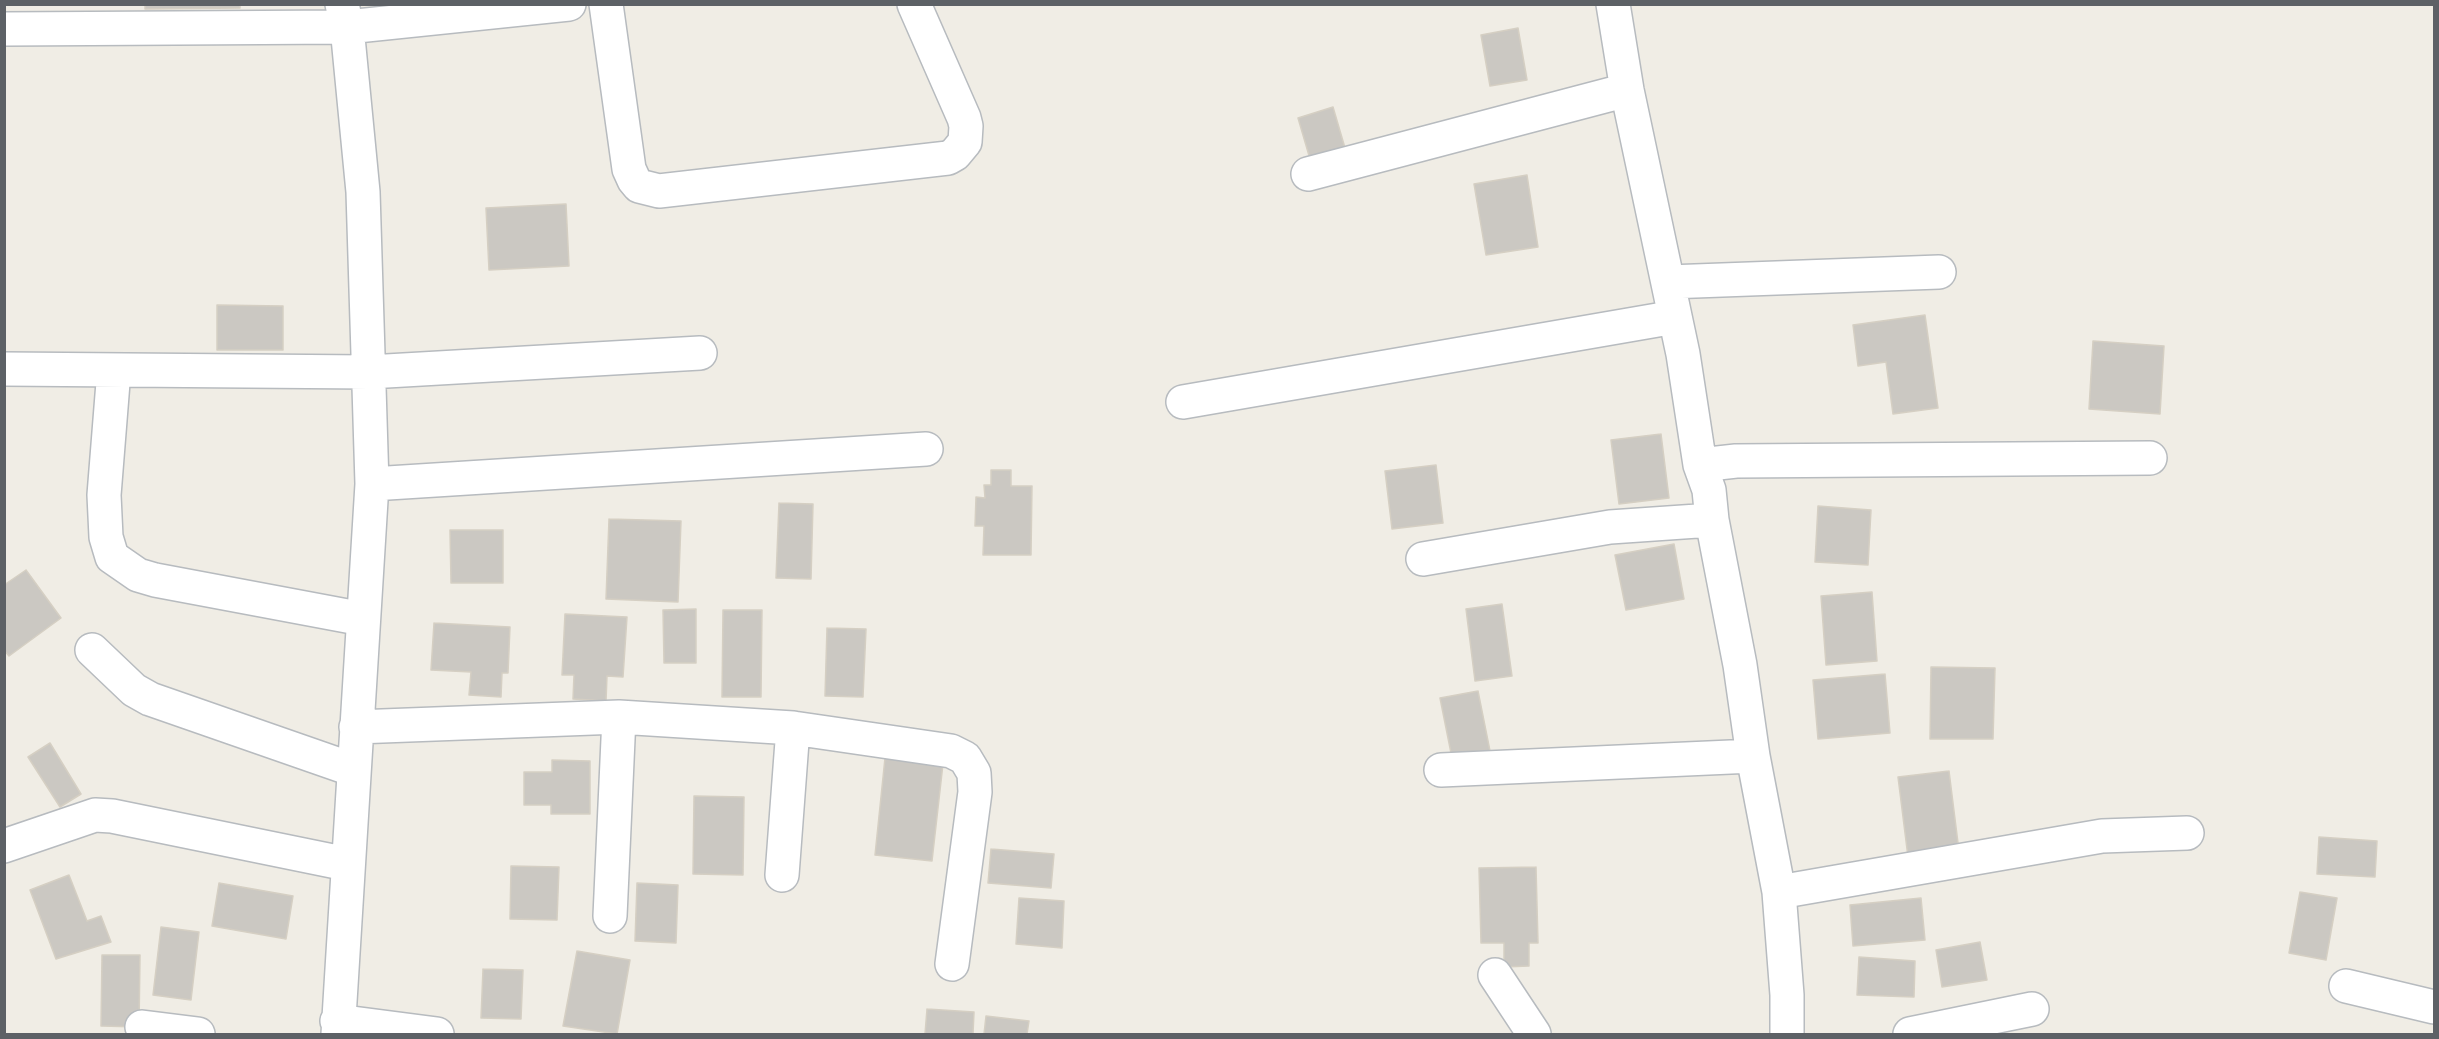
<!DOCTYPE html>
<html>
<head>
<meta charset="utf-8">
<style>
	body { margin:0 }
	#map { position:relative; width:2439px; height:1039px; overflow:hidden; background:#f0ede5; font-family:"Varela Round",sans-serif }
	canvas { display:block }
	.frame { position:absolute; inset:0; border:6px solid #5d6166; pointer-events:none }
</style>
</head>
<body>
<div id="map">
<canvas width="2439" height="1039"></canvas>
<div class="frame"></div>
</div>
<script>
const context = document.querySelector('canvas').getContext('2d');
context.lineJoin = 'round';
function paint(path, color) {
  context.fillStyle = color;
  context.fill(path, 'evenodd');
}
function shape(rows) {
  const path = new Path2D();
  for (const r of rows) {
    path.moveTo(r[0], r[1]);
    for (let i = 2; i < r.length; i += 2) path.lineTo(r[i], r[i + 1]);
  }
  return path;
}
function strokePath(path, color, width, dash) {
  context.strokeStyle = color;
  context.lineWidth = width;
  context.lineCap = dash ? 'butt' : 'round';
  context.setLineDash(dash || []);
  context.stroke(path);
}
const building = shape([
	[145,4,240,4,240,8,145,9,145,4],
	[1518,28,1527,80,1490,86,1481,35,1518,28],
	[1333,107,1345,148,1310,159,1298,118,1333,107],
	[1527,175,1538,247,1486,255,1474,184,1527,175],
	[566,204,569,266,489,270,486,208,566,204],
	[217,305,283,306,283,350,217,350,217,305],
	[1925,315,1938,408,1893,414,1886,362,1858,366,1853,325,1925,315],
	[2093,341,2164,346,2160,414,2089,409,2093,341],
	[1661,434,1669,498,1619,504,1611,440,1661,434],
	[1436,465,1443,523,1392,529,1385,471,1436,465],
	[991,470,1011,470,1011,486,1032,486,1031,555,983,555,984,526,975,526,976,497,985,498,984,485,991,485,991,470],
	[779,503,813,504,811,579,776,578,779,503],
	[1818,506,1871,510,1868,565,1815,562,1818,506],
	[609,519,681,521,678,602,606,599,609,519],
	[450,530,503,530,503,583,451,583,450,530],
	[1674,544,1684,599,1626,610,1615,555,1674,544],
	[26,570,61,618,9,656,4,650,4,585,26,570],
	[1872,592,1877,661,1826,665,1821,596,1872,592],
	[1502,604,1512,676,1475,681,1466,609,1502,604],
	[696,609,696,663,664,663,663,610,696,609],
	[723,610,762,610,761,697,722,697,723,610],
	[565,614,627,617,623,677,607,676,606,701,573,699,574,675,562,675,565,614],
	[434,623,510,627,508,673,502,673,501,697,469,695,471,672,431,670,434,623],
	[827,628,866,629,863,697,825,696,827,628],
	[1931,667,1995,668,1993,739,1930,739,1931,667],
	[1885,674,1890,733,1818,739,1813,680,1885,674],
	[1478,691,1490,751,1452,758,1440,698,1478,691],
	[50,743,81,794,60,807,28,757,50,743],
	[885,758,943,764,932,861,875,855,885,758],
	[552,760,590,761,590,814,551,814,551,805,524,805,524,772,552,772,552,760],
	[1949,771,1959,851,1908,857,1898,777,1949,771],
	[694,796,744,797,743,875,693,874,694,796],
	[2319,837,2377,841,2375,877,2317,874,2319,837],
	[991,849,1054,854,1051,888,988,883,991,849],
	[511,866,559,867,557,920,510,919,511,866],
	[1536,867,1538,943,1529,943,1529,966,1504,967,1504,943,1481,943,1479,868,1536,867],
	[69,875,87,921,101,916,111,942,56,959,30,890,69,875],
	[219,883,293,896,286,939,212,926,219,883],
	[637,883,678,885,676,943,635,941,637,883],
	[2300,892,2337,898,2326,960,2289,953,2300,892],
	[1019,898,1064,901,1062,948,1016,944,1019,898],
	[1921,898,1925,940,1853,946,1850,905,1921,898],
	[161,927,199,932,191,1000,153,995,161,927],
	[1980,942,1987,980,1942,987,1936,950,1980,942],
	[577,951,630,960,617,1034,563,1026,577,951],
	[102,955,140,955,139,1027,101,1026,102,955],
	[1859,957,1915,961,1914,997,1857,995,1859,957],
	[483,969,523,970,521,1019,481,1018,483,969],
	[927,1009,974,1012,973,1034,925,1034,927,1009],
	[986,1016,1029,1021,1027,1034,984,1034,986,1016]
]);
const minor = shape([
	[606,4,629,169,634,180,639,186,659,191,948,158,955,154,965,142,966,126,964,118,914,4],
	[1613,4,1627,90,1683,354,1700,465,1709,490,1712,520,1740,665,1753,756,1779,892,1787,995,1787,1034],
	[4,29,347,27,569,4],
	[1308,174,1627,90],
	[1668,282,1939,272],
	[4,369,369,372,700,353],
	[114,370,104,495,106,537,112,557,138,575,155,580,363,619],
	[1183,402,1675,317],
	[1700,465,1736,461,2150,458],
	[372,484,926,449],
	[1423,559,1610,527,1712,520],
	[92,650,134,690,150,699,354,770],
	[356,727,619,717,793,728,951,751,965,758,974,773,975,792,952,964],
	[1441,770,1753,756],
	[4,846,95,815,112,816,347,864],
	[782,875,793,728],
	[1779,892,2102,836,2187,833],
	[610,916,619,717],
	[1495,975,1534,1034],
	[2346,986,2434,1007],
	[337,1021,437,1034],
	[142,1027,198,1034],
	[338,1034,372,484,363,192,347,27,342,4],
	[1910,1034,2032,1009]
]);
paint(building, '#cbc8c2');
strokePath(building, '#d5cfc3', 1.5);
strokePath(minor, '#b7bbbf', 36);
strokePath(minor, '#fff', 33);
</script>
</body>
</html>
